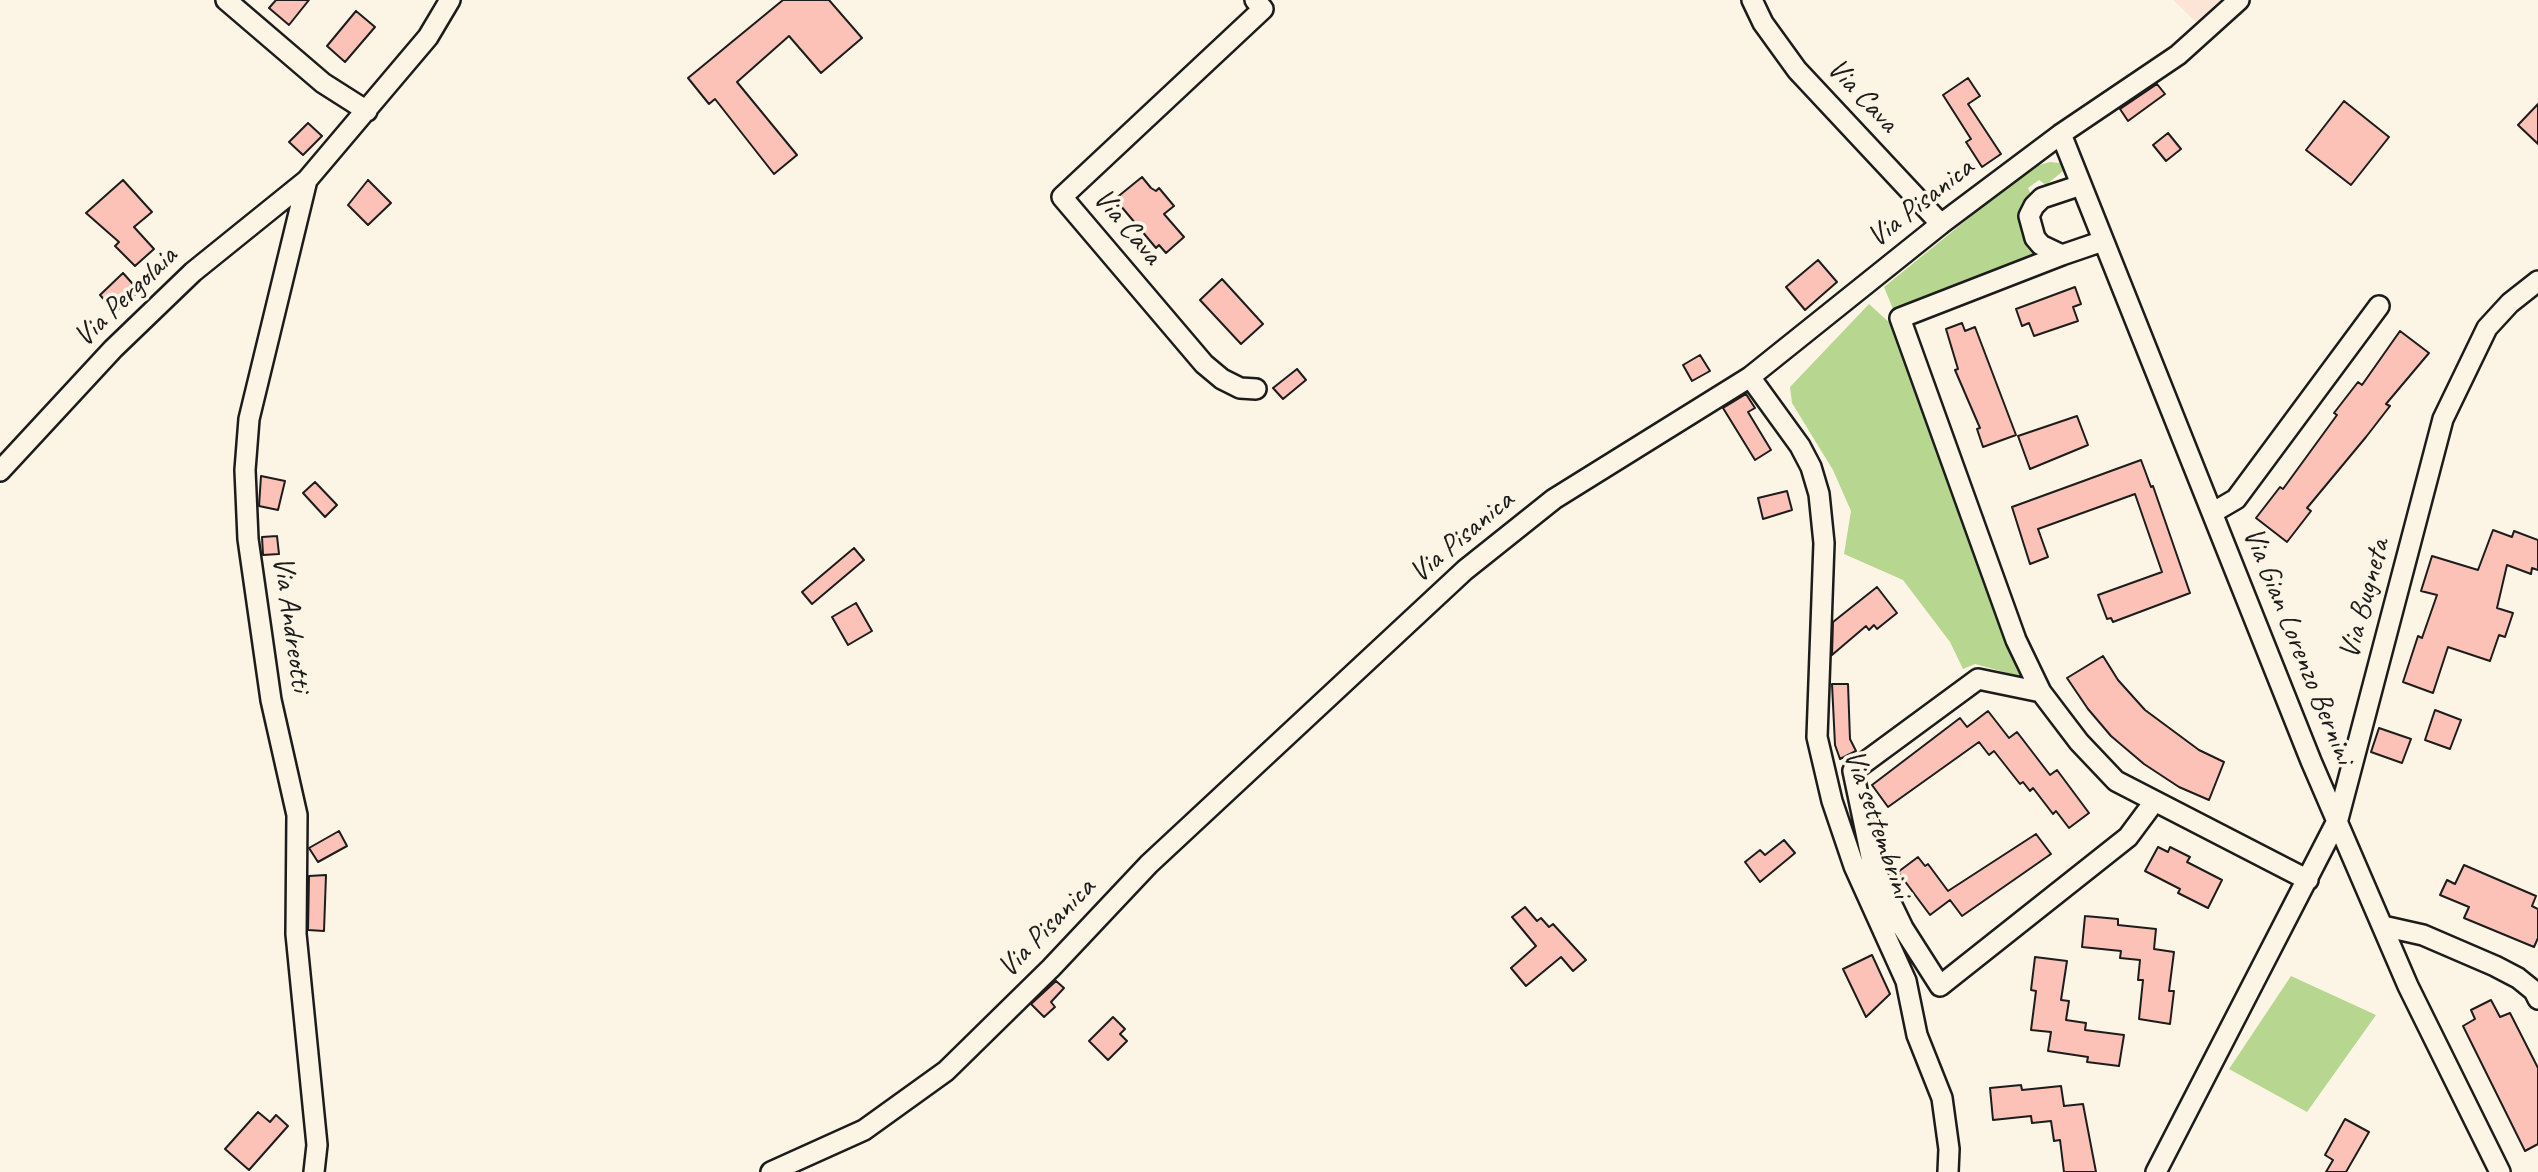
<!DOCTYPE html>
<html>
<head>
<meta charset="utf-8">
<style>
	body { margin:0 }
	canvas { display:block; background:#fcf5e5 }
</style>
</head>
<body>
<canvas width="2538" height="1172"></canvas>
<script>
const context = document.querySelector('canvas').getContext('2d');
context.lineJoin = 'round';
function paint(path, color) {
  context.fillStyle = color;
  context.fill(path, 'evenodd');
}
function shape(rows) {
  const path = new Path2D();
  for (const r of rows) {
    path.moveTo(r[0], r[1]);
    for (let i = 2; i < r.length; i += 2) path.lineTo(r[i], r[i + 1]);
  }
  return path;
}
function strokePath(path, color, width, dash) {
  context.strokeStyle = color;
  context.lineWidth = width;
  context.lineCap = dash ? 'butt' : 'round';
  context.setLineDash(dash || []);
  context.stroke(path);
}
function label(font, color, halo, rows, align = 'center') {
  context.font = font + ' Caveat,sans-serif';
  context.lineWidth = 7;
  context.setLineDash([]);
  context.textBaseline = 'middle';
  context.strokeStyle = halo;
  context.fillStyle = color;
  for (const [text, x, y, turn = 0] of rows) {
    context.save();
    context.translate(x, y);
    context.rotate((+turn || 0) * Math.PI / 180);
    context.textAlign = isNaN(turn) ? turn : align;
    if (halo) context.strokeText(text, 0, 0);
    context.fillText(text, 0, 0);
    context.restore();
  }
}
const built = shape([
	[2173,0,2221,0,2196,22]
]);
const green = shape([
	[2050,162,2060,163,2063,171,2046,185,2039,180,2028,188,2031,195,2021,210,2024,235,2037,254,1893,309,1884,287,2012,183,2036,166],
	[1869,304,1891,324,2001,632,2026,678,1975,664,1963,669,1950,642,1903,580,1844,554,1851,511,1833,470,1792,403,1790,387],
	[2291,976,2376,1015,2307,1112,2229,1069]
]);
const building = shape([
	[276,0,309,0,289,25,269,8,276,0],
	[783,0,829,0,862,38,821,73,789,36,737,82,797,155,774,174,715,99,709,104,688,78,783,0],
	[356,11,375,27,345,62,327,46,356,11],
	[1968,78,1980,96,1968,104,2001,154,1982,167,1966,142,1971,139,1943,95,1968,78],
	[2157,84,2165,94,2128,121,2120,109,2157,84],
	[2344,101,2389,137,2351,185,2306,150,2344,101],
	[2538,104,2538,144,2518,125,2538,104],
	[308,123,322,136,303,155,289,142,308,123],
	[2168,133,2181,149,2166,161,2153,145,2168,133],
	[1142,177,1151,188,1156,191,1159,188,1174,206,1164,214,1184,237,1166,253,1159,245,1156,248,1115,199,1142,177],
	[123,180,152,212,134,227,154,249,135,266,115,246,119,242,86,213,123,180],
	[368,180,391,203,368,225,348,205,368,180],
	[1818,260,1837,282,1805,310,1786,287,1818,260],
	[123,273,139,291,115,312,100,295,123,273],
	[1222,279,1263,324,1241,344,1200,300,1222,279],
	[2075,287,2081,304,2073,307,2078,321,2034,336,2029,323,2022,326,2016,309,2075,287],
	[1962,323,1965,331,1975,327,2016,435,1983,447,1977,429,1980,428,1955,370,1958,369,1946,329,1962,323],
	[2400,331,2429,353,2386,404,2390,406,2366,437,2307,508,2311,511,2287,542,2256,518,2280,487,2283,489,2337,415,2334,413,2358,382,2362,385,2400,331],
	[1700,355,1710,371,1692,381,1683,365,1700,355],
	[1297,369,1306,380,1283,399,1273,388,1297,369],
	[1746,394,1755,408,1748,412,1771,450,1755,460,1723,408,1746,394],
	[2077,416,2088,445,2030,469,2018,436,2077,416],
	[2141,460,2151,487,2153,486,2190,593,2113,622,2111,618,2107,619,2098,595,2162,572,2135,494,2038,529,2048,557,2030,564,2012,507,2141,460],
	[261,476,285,481,278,510,259,506,261,476],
	[315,482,337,505,325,517,303,493,315,482],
	[1787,491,1792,510,1763,519,1758,498,1787,491],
	[2493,530,2512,537,2514,531,2538,540,2538,570,2532,568,2531,574,2507,565,2497,608,2513,613,2505,637,2499,635,2490,661,2448,647,2433,693,2403,682,2418,636,2422,638,2437,595,2421,591,2432,556,2478,570,2493,530],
	[277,536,279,554,263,555,262,537,277,536],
	[854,548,864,560,812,604,802,592,854,548],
	[1877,587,1897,613,1877,629,1874,625,1869,630,1866,626,1832,655,1833,622,1877,587],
	[856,603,872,631,848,645,832,617,856,603],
	[2103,656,2118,680,2145,710,2199,750,2224,762,2209,800,2179,787,2144,764,2111,736,2088,709,2067,678,2103,656],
	[1832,684,1848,684,1850,739,1856,751,1840,759,1835,745,1832,684],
	[2435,710,2461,720,2450,749,2425,740,2435,710],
	[1988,711,2009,738,2017,732,2050,775,2057,770,2089,813,2069,828,2056,811,2053,814,2033,788,2030,791,2023,782,2020,784,1994,751,1989,755,1979,742,1888,807,1872,785,1960,718,1967,727,1988,711],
	[2379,728,2411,739,2402,763,2371,752,2379,728],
	[339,831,347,846,318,862,309,848,339,831],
	[2036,834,2051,854,1962,916,1950,900,1930,915,1898,872,1918,857,1925,866,1928,864,1948,891,2036,834],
	[1784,840,1795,853,1760,882,1745,862,1760,850,1765,855,1784,840],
	[2158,847,2168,852,2170,847,2190,857,2187,862,2222,880,2208,908,2178,893,2180,889,2145,871,2158,847],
	[2464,865,2536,896,2532,906,2538,909,2538,938,2534,947,2464,918,2469,907,2440,895,2447,880,2455,884,2464,865],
	[326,875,324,931,308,930,309,876,326,875],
	[1525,907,1537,921,1541,918,1549,927,1553,924,1586,960,1573,971,1561,957,1526,986,1511,968,1536,946,1512,917,1525,907],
	[2085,916,2118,919,2118,925,2156,929,2154,949,2174,952,2169,991,2174,991,2170,1024,2139,1019,2143,980,2138,980,2140,960,2120,958,2121,951,2082,947,2085,916],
	[1872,955,1890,994,1866,1017,1843,969,1872,955],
	[2035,957,2067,961,2061,1000,2069,1001,2066,1020,2086,1023,2085,1030,2124,1035,2119,1066,2087,1062,2088,1057,2048,1051,2051,1032,2031,1030,2036,991,2031,990,2035,957],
	[1056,981,1064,988,1051,1002,1055,1007,1044,1017,1031,1004,1056,981],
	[2491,1000,2500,1017,2510,1013,2538,1068,2538,1144,2525,1151,2463,1026,2475,1019,2471,1010,2491,1000],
	[1113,1017,1125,1029,1120,1034,1127,1041,1108,1060,1089,1041,1113,1017],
	[2021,1085,2022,1090,2061,1086,2064,1106,2083,1104,2096,1172,2064,1172,2060,1140,2054,1141,2051,1121,2032,1123,2031,1116,1993,1120,1990,1088,2021,1085],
	[258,1112,270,1122,276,1115,288,1126,249,1170,225,1149,258,1112],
	[2345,1119,2369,1132,2346,1172,2326,1172,2333,1160,2325,1155,2345,1119]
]);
const minor = shape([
	[226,0,323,83,367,111],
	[1255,0,1263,9,1062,197,1204,364,1222,379,1240,388,1256,389],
	[1752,0,1763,23,1797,70,1941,224],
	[2061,134,2311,761,2408,986,2500,1172],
	[2081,185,2042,198,2034,206,2029,216,2035,238,2041,245,2062,255,2103,241],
	[2062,255,1900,318,2016,640,2041,692,2079,742,2116,781,2308,880],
	[1750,377,1800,446,1811,467,1819,494,1824,543,1817,737,1832,801,1854,866,1906,981,1917,1035,1942,1098,1949,1149,1948,1172],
	[0,471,113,349,193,272,307,180],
	[2212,513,2236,499,2379,306],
	[2041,692,1978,679,1853,771,1873,866,1903,928,1940,986,2128,837,2154,802],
	[2383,926,2423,935,2495,966,2518,978,2534,991,2538,999],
	[314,1172,317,1145,296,934,297,815,271,700,248,539,245,470,249,419,307,180,428,37,450,0],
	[771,1172,864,1130,946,1071,1051,968,1149,864,1465,570,1554,499,1750,377,1941,224,2061,134,2178,55,2239,0],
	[2156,1172,2338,819,2443,419,2487,328,2510,303,2538,281]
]);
const streetNames = [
	["Via Cava",1862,96,47],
	["Via Pisanica",1921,203,-38],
	["Via Cava",1127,227,50],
	["Via Pergolaia",126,297,-44],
	["Via Pisanica",1462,537,-40],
	["Via Bugneta",2365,599,-75],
	["Via Andreotti",291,624,82],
	["Via Gian Lorenzo Bernini",2298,646,68],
	["Via settembrini",1877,824,71],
	["Via Pisanica",1047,928,-46]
];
paint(built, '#fce5d7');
paint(green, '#b7d68f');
paint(building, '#fcc1b7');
strokePath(building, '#1c1c1c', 2);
strokePath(minor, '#1c1c1c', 24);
strokePath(minor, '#fcf5e5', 19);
label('30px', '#1c1c1c', '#fcf5e5', streetNames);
</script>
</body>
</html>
